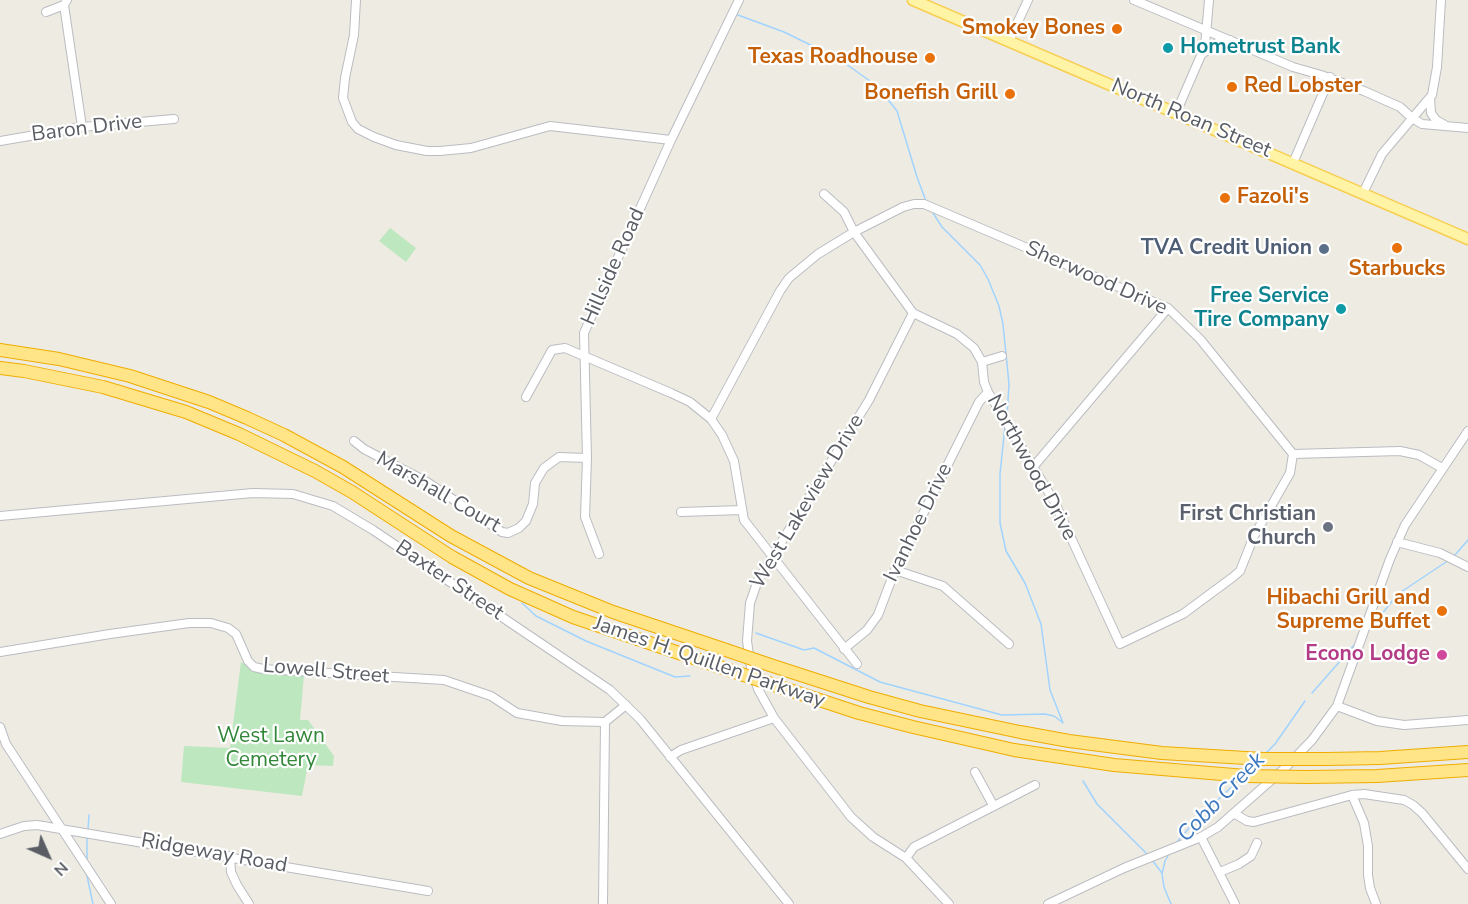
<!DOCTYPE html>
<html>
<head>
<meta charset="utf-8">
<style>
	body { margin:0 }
	#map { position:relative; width:1468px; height:904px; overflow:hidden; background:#eeece2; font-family:"Nunito Sans",sans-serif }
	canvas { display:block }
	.north { position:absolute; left:18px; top:826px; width:60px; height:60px; -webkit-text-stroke:4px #fff; paint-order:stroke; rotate:135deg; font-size:16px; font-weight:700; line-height:24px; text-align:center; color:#5a5e64 }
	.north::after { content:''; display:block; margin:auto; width:21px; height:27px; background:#5a5e64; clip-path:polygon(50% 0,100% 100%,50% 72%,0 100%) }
</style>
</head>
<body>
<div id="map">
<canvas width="1468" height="904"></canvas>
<div class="north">N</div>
</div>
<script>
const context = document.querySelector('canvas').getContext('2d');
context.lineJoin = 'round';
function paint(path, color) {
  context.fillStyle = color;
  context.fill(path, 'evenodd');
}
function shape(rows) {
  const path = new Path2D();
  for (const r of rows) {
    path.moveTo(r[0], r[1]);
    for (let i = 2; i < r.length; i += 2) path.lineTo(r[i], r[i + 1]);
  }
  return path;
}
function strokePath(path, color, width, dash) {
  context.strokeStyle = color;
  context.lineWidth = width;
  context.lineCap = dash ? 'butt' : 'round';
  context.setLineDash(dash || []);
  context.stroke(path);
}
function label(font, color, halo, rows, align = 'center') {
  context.font = font + ' "Nunito Sans",sans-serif';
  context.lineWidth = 4.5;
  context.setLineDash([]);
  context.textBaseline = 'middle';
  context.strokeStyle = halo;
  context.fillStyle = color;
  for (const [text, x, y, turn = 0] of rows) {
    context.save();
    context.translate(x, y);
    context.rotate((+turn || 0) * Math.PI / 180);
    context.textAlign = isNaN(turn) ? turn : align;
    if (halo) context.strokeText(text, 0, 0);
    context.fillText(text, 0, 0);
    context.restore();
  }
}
const green = shape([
	[390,228,416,248,406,262,379,241],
	[241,662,263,673,304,675,300,720,308,720,334,756,333,766,308,765,302,796,181,782,184,746,230,748]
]);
const stream = shape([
	[738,15,784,32,827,53,846,64,877,86,897,111,917,177,926,201],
	[933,213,942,227,980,265,988,279,999,306,1003,324,1009,384,1007,416],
	[1005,426,1000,474,1000,523,1006,551,1025,583,1041,624,1050,690,1063,723],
	[1455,555,1468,540],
	[522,603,536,616,586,641,675,677,690,676],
	[1368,631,1398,594,1449,560],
	[756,633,804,650,814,648,880,682,1002,715,1045,714,1054,716,1062,722],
	[1312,693,1356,643],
	[1266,753,1275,744,1305,701],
	[1249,770,1256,763],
	[1083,781,1097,804,1147,854],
	[88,829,89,815],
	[1177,842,1195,821,1239,780],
	[1169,854,1165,861,1162,874,1164,887,1171,904],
	[87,859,87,837],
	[1152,860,1162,873],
	[87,876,93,904]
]);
const minor = shape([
	[356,0,354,35,345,78,343,98,352,122,358,129,374,137,396,145,427,151,440,151,471,148,550,126,671,140],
	[1134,0,1293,67,1321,75,1364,91,1400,107,1412,118,1422,124,1468,128],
	[64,5,82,127],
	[46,12,64,5,67,0],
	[1009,41,1028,0],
	[1202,54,1217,43,1230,40],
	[1430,98,1431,113,1436,120,1445,125],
	[1176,113,1205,46,1209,0],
	[0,141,82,127,174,119],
	[1293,163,1330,77],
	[1363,193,1382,154,1432,95,1437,67,1441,0],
	[913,313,869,400,758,580,750,603,747,641,751,668,758,689,774,718,851,817,873,837,906,858,949,904],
	[982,362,1002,356],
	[526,397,552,350,565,348,671,393,690,402,711,419,722,435,734,461,744,520,857,664],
	[711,419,780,291,789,278,818,254,854,232,903,207,914,204,924,204,1168,308,1200,339,1293,454,1290,473,1254,536,1240,571,1233,577,1183,614,1120,644,1055,503,988,392,984,382,982,362,974,348,957,334,913,313,854,232,844,212,824,194],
	[354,441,364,449,427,482,502,532,508,533,519,528,526,521,533,504,535,483,544,468,559,457,587,458],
	[1293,454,1400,451,1419,455,1442,468],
	[1034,466,1168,308],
	[681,512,742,510],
	[0,516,253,493,293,494,333,506,373,530,610,690,640,719,789,904],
	[1397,542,1440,553,1468,567],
	[599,554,585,517,587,458,584,333,671,140,739,0],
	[895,570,943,586,1009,644],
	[844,649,867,630,878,615,895,570,979,402,988,392],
	[0,652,110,634,189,623,211,623,228,628,236,634,248,661,254,667,263,669,444,680,491,696,517,713,562,721,605,722,626,705],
	[1337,706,1377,721,1404,725,1468,720],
	[0,727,6,744,111,904],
	[670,757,681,750,774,718],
	[975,772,993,805],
	[1352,795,1364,823,1368,846,1368,875,1370,888,1376,904],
	[1235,814,1247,821,1254,822,1352,795,1364,794,1404,800,1413,805,1422,813,1468,869],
	[0,834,24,826,37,825,428,891],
	[1201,837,1235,904],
	[230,856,231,872,237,885,249,904],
	[906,858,914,847,1035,785],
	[1220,872,1239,864,1251,856,1257,843],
	[603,904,605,722],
	[1048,904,1124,868,1201,837,1218,827,1285,768,1312,740,1337,706,1390,559,1405,525,1468,431]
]);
const major = shape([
	[913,0,1468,239]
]);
const highway = shape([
	[0,350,59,359,130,376,209,402,247,418,284,435,343,467,451,536,529,578,613,612,726,650],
	[0,368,24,371,103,387,186,412,239,434,315,471,352,492,452,557,510,589,573,617,732,671],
	[770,665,869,697,920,711,1020,732,1069,741,1162,753,1263,759],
	[774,685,859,713,913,727,1014,750,1114,765,1246,776],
	[1327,759,1380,758,1468,752],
	[1307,777,1377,776,1468,770]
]);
const highwayBridge = shape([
	[726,650,770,665],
	[732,671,774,685],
	[1263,759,1327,759],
	[1246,776,1307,777]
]);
const markers = [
	[1117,29,6,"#e8710a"],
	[1168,48,6,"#0f9aa8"],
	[930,58,6,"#e8710a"],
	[1232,87,6,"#e8710a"],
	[1010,94,6,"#e8710a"],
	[1225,198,6,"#e8710a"],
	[1397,248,6,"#e8710a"],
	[1324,249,6,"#5c6f8a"],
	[1341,309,6,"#0f9aa8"],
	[1328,527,6,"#6b7280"],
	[1442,611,6,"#e8710a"],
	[1442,655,6,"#d1479c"]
];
const foodNames = [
	["Smokey Bones",1105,29],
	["Texas Roadhouse",918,58],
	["Red Lobster",1244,87,"left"],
	["Bonefish Grill",998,94],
	["Fazoli's",1237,198,"left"],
	["Starbucks",1397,270,"center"],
	["Hibachi Grill and",1430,599],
	["Supreme Buffet",1430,623]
];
const cultureNames = [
	["Hometrust Bank",1180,48],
	["Free Service",1329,297,"right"],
	["Tire Company",1329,321,"right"]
];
const streetNames = [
	["North Roan Street",1191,119,23],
	["Baron Drive",87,129,-7],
	["Hillside Road",614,267,-66],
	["Sherwood Drive",1096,279,24],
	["Northwood Drive",1031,468,61],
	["Marshall Court",438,493,30],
	["West Lakeview Drive",808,502,-59],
	["Ivanhoe Drive",919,523,-64],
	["Baxter Street",449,581,34],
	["James H. Quillen Parkway",709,663,19],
	["Lowell Street",326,672,5],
	["Ridgeway Road",214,854,10]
];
const serviceNames = [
	["TVA Credit Union",1312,249]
];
const worshipNames = [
	["First Christian",1316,515],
	["Church",1316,539]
];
const hotelNames = [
	["Econo Lodge",1430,655]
];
const parkNames = [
	["West Lawn",271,737],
	["Cemetery",271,761]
];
const waterNames = [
	["Cobb Creek",1222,798,-46]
];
paint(green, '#bde7be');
strokePath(stream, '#a1d3ff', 1.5);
strokePath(minor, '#babcc2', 10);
strokePath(major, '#f8ce51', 13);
strokePath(highway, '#f0ac00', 14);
strokePath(minor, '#fff', 8);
strokePath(major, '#fff3a6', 10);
strokePath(highway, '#ffe488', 12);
strokePath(highwayBridge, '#f0ac00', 14, []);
strokePath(highwayBridge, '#ffe488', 12);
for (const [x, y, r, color] of markers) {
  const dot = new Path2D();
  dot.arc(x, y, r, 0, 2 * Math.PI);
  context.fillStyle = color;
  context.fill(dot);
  strokePath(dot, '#fff', 2);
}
label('bold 21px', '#c56008', '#fff', foodNames, 'right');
label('bold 21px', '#0d838f', '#fff', cultureNames, 'left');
label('21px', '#5a5e64', '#fff', streetNames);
label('bold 21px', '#4e5e75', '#fff', serviceNames, 'right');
label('bold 21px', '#5b616d', '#fff', worshipNames, 'right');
label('bold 21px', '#b23c85', '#fff', hotelNames, 'right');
label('21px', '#308536', '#fff', parkNames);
label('italic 22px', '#3b78c0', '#fff', waterNames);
</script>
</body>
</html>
